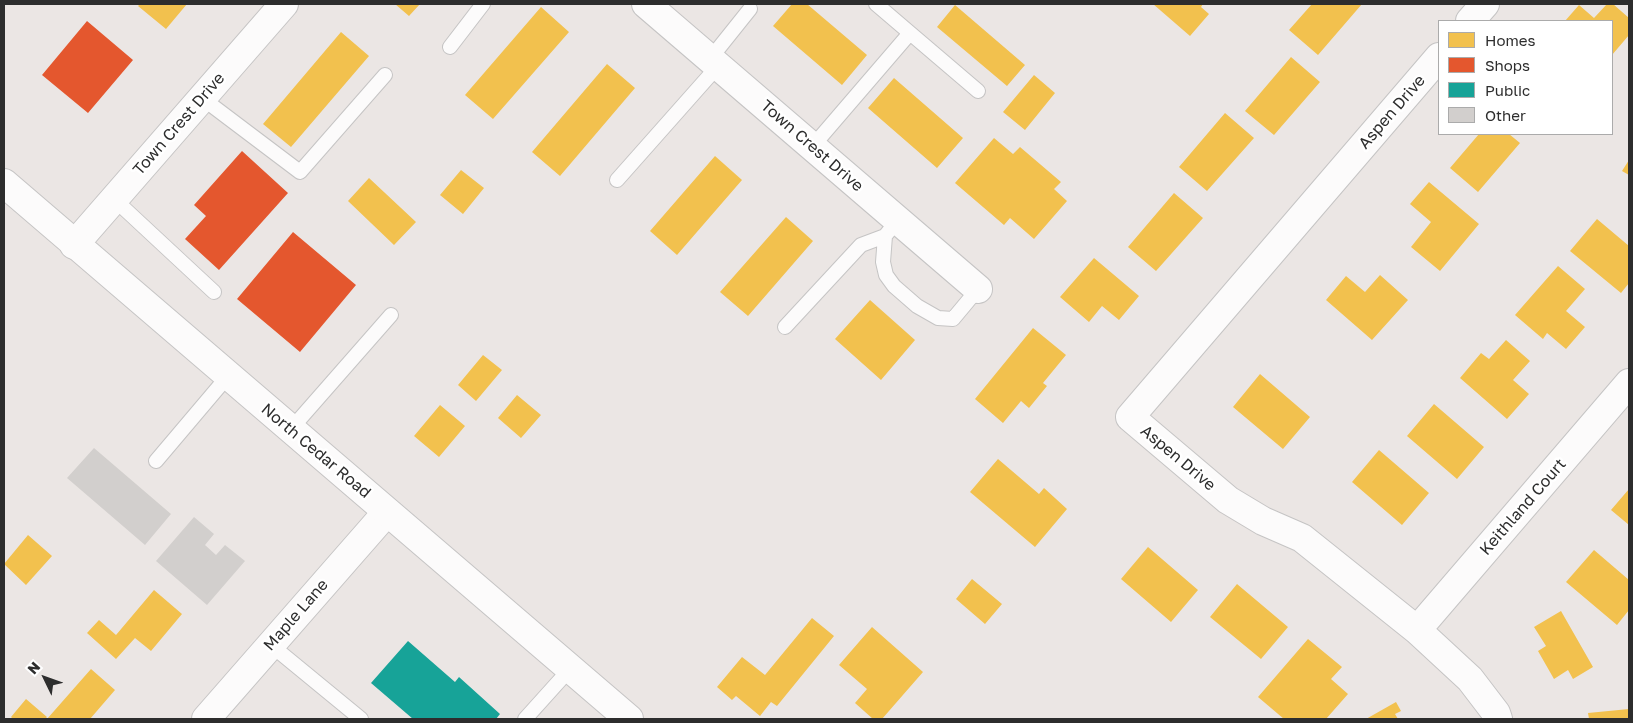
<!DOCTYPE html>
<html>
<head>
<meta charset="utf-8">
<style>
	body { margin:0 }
	#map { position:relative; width:1633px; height:723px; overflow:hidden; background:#ebe6e4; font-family:"Golos Text",sans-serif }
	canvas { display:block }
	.frame { position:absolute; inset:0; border:5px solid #2d2d2d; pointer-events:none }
	.legend { position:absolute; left:1438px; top:20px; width:175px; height:115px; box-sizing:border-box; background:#fff; border:1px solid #ababab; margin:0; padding:6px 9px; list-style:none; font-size:15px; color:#2d2d2d }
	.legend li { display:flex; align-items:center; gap:10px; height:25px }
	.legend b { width:25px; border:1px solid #ababab }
	.north { position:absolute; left:20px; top:653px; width:50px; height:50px; -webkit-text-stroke:4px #fff; paint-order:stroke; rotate:312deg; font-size:14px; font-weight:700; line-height:20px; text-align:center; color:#2d2d2d }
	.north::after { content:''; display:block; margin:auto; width:18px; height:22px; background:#2d2d2d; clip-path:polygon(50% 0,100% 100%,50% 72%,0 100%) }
</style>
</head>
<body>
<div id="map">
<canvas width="1633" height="723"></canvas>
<div class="frame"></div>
<ul class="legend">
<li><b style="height:14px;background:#f2c14e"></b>Homes</li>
<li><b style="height:14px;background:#e4572e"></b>Shops</li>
<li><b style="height:14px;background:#17a398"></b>Public</li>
<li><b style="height:14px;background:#d2cfcd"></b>Other</li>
</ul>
<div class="north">N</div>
</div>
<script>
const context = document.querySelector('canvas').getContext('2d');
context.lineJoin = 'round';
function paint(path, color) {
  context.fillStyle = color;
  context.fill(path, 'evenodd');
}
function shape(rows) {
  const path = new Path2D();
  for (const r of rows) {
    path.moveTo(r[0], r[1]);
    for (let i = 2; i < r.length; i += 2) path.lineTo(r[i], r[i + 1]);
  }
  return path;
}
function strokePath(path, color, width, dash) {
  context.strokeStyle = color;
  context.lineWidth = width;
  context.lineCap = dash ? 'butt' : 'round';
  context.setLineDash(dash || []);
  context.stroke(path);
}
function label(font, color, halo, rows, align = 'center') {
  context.font = font + ' "Golos Text",sans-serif';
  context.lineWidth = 5;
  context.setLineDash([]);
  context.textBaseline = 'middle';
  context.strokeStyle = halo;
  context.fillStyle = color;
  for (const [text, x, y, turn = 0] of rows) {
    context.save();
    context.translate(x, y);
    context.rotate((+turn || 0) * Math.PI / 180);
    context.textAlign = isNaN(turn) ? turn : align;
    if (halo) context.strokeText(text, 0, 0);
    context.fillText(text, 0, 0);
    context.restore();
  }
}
const homes = shape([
	[140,4,187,4,166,29,138,6],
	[395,4,420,4,409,16],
	[792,4,807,4,867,55,842,85,773,26],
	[1153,4,1203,4,1201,7,1209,14,1190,36],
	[1312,4,1362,4,1318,55,1289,30],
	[1607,4,1613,4,1629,18,1629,35,1612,55,1612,21,1565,21,1579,5,1594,18],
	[955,5,1025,65,1007,86,937,27],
	[541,7,569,32,493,119,465,95],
	[341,32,369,56,291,147,263,124],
	[1291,57,1320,82,1274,135,1245,111],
	[607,64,635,88,560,176,532,152],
	[1034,75,1055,93,1025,130,1003,112],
	[894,78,963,138,937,168,868,108],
	[1225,113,1254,138,1207,191,1179,167],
	[1479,134,1509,134,1520,143,1478,192,1450,168],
	[994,138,1013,154,1020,147,1061,182,1054,189,1067,201,1034,239,1010,218,1004,225,955,183],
	[715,156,742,180,677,255,650,231],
	[1629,160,1629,175,1622,171],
	[461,170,484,188,463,214,440,195],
	[369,178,416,222,394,245,348,201],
	[1429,182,1479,224,1440,271,1411,247,1431,222,1410,204],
	[1174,193,1203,218,1156,271,1128,247],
	[786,217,813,241,748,316,720,292],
	[1597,219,1629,246,1629,283,1621,293,1570,251],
	[1094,258,1139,296,1119,320,1102,306,1089,322,1060,297],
	[1558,266,1585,289,1566,311,1585,327,1566,349,1547,333,1543,339,1515,315],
	[1380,275,1408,300,1372,340,1326,300,1346,276,1365,292],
	[870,300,915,340,881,380,835,339],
	[1033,328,1066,355,1043,383,1047,386,1029,408,1021,401,1003,423,975,399],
	[1506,340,1530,361,1513,380,1529,394,1507,419,1460,378,1481,353,1489,359],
	[483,355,502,370,476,401,458,385],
	[1260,374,1310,417,1283,449,1233,407],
	[517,395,541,415,521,438,498,418],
	[1434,404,1484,447,1457,479,1407,436],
	[440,405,465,426,439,457,414,436],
	[1379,450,1429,493,1402,525,1352,482],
	[998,459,1039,494,1044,488,1067,509,1035,547,970,492],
	[1629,489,1629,525,1611,510],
	[28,535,52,556,26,585,4,564],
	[1148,547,1198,590,1171,622,1121,579],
	[1594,550,1629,580,1629,610,1617,625,1566,582],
	[972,579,1002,604,985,624,956,599],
	[1237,584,1288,627,1261,659,1210,617],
	[154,590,182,614,151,651,135,638,116,659,87,633,99,620,116,635],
	[1561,611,1593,667,1573,679,1568,670,1554,679,1538,651,1546,646,1534,627],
	[812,618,834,636,777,706,771,702,760,716,736,696,732,700,717,687,742,657,765,675],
	[872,627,923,672,882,719,873,719,855,703,867,689,839,665],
	[1308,639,1342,667,1331,679,1348,694,1326,719,1284,719,1258,697],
	[91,669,115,690,90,719,47,719],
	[26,699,47,717,45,719,13,719,11,717],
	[1396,702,1401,711,1395,714,1398,719,1366,719],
	[1629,709,1629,719,1589,719,1588,713]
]);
const shops = shape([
	[87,21,133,60,88,113,42,75],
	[242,151,288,193,219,270,185,239,206,216,194,205],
	[293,232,356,285,300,352,237,299]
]);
const public = shape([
	[408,641,455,682,459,677,500,714,496,719,413,719,371,683]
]);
const building = shape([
	[94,448,171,514,145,545,67,478],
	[194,517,214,534,205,545,216,555,225,545,245,561,207,605,156,561]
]);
const lane = shape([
	[876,4,910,33],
	[450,47,483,4],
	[710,59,750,9],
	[202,98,300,172,385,75],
	[812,147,910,33,978,91],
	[617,180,718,66],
	[114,199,214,292],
	[885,236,883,262,886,275,894,286,917,306,938,318,953,319,978,289],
	[785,327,861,245,885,236,889,231],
	[291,429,391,315],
	[156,461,228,376],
	[271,645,361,719],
	[525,719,570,669]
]);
const street = shape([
	[646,4,978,289],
	[1470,21,1485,4],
	[1439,57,1130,417,1228,500,1263,521,1302,538,1417,630,1470,679,1496,713,1498,719],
	[74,245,284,4],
	[1417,630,1629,383],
	[206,719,387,512]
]);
const secondary = shape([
	[4,183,629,719]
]);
const streetNames = [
	["Aspen Drive",1392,112,-49],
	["Town Crest Drive",179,124,-49],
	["Town Crest Drive",812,146,41],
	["North Cedar Road",316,451,40],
	["Aspen Drive",1178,458,40],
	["Keithland Court",1523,507,-49],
	["Maple Lane",296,615,-49]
];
paint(homes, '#f2c14e');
paint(shops, '#e4572e');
paint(public, '#17a398');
paint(building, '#d2cfcd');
strokePath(lane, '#c5c4c4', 16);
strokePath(street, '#c5c4c4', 30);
strokePath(secondary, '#c5c4c4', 30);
strokePath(lane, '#fcfbfb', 14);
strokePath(street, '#fcfbfb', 28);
strokePath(secondary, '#fcfbfb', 28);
label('16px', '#2d2d2d', '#fff', streetNames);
</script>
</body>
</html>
